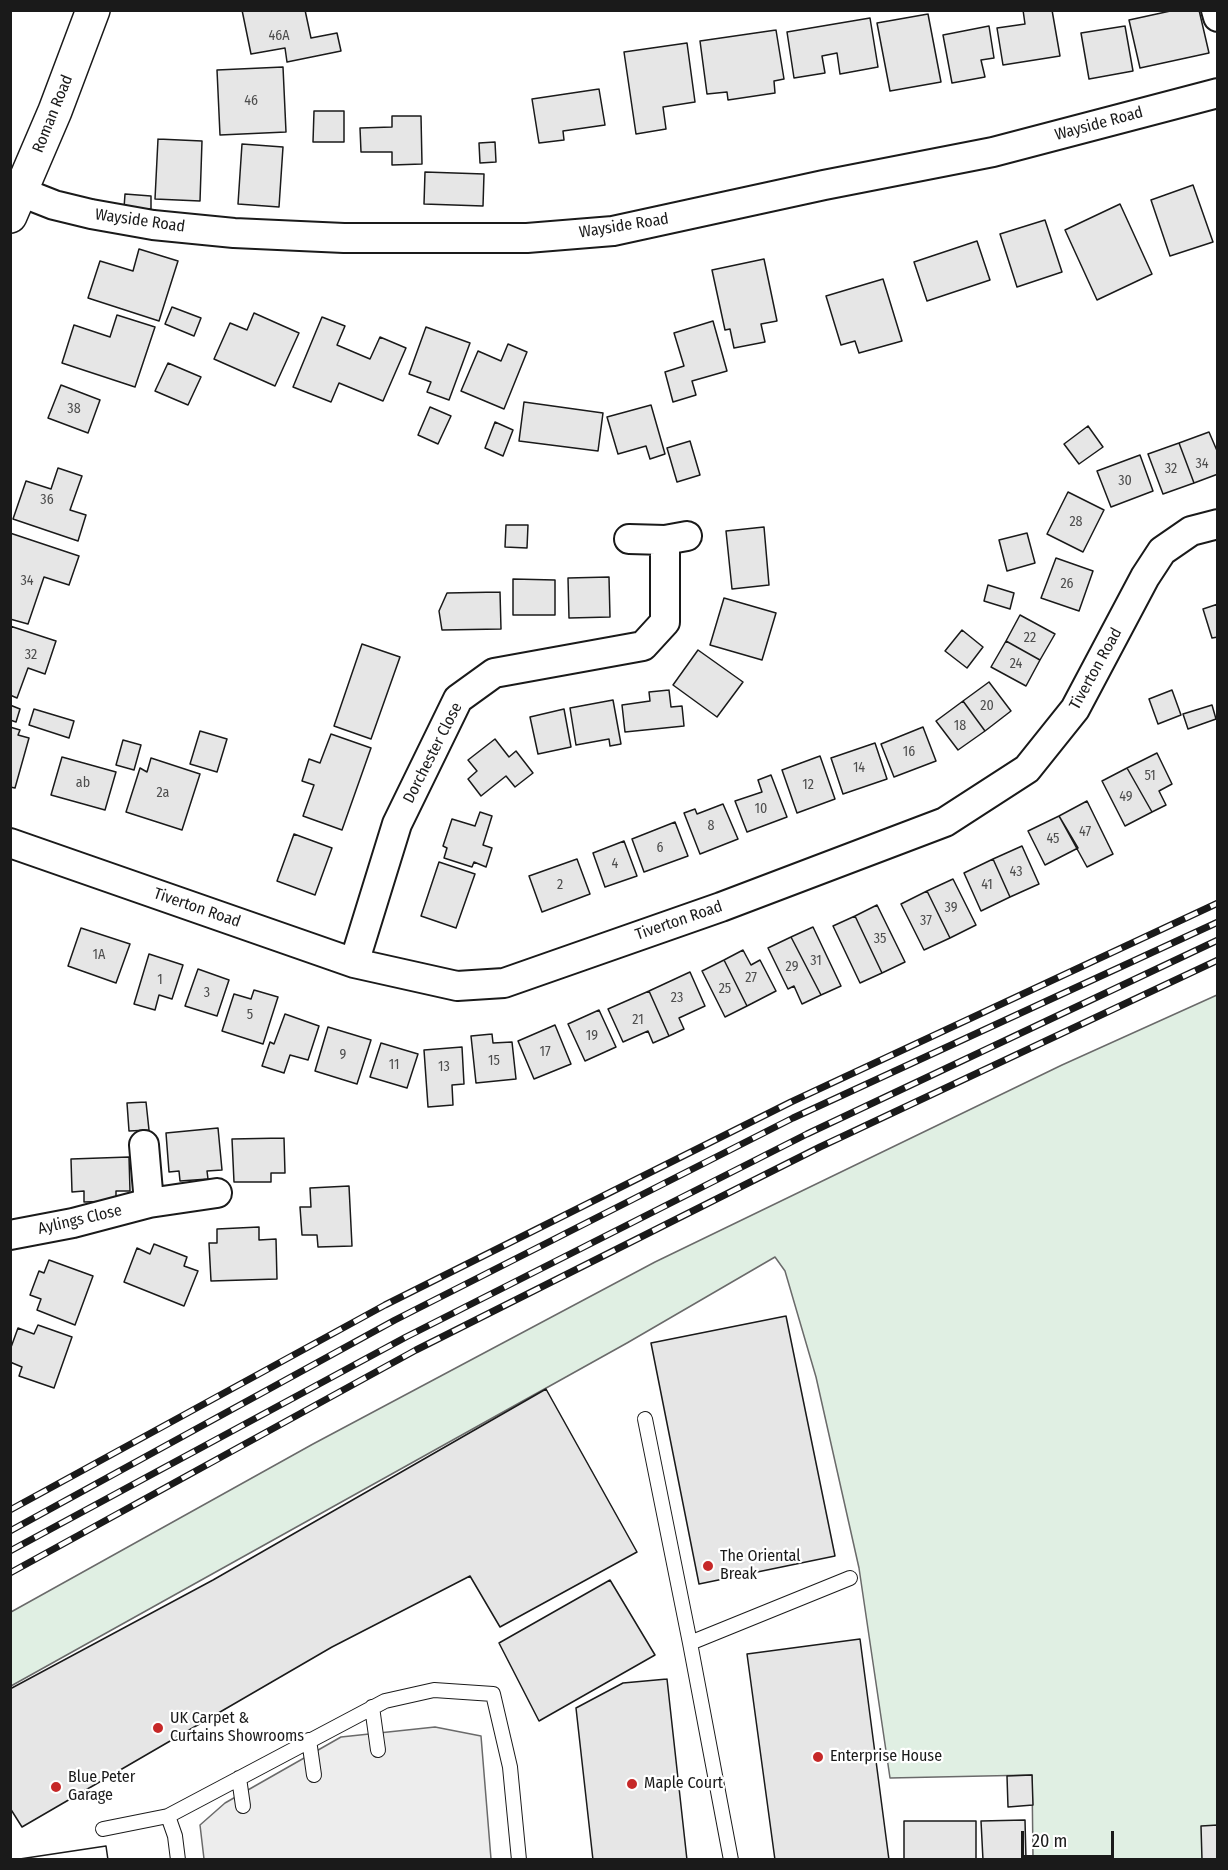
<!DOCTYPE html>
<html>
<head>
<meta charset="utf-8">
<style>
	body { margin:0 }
	#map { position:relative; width:1228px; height:1870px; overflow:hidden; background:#fff; font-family:"Fira Sans Condensed",sans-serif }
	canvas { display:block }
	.frame { position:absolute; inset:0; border:12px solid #1a1a1a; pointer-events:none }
	.scale { position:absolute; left:1021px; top:1831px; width:93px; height:27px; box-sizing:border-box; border:3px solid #1a1a1a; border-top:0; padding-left:8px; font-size:18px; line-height:21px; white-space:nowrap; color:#1a1a1a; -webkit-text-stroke:4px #fff; paint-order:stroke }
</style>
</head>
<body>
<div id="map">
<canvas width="1228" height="1870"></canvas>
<div class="frame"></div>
<div class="scale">20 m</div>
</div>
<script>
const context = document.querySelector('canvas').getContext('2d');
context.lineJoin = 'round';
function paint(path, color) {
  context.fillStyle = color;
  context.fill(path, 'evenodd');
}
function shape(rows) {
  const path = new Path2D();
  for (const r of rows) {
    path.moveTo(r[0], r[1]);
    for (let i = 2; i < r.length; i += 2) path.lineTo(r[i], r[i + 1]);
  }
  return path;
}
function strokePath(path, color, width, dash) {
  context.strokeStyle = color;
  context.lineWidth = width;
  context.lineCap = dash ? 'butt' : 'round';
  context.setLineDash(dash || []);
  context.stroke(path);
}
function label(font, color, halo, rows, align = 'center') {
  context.font = font + ' "Fira Sans Condensed",sans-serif';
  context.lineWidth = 4.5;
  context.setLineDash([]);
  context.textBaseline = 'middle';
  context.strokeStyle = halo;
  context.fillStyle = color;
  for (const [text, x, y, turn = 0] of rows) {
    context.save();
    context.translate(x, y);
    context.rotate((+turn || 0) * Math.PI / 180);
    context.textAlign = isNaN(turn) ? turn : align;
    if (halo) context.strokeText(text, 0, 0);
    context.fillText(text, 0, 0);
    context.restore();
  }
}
const green = shape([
	[1217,995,1217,1859,1033,1859,1032,1775,890,1778,859,1568,816,1377,785,1271,775,1257,627,1343,11,1686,11,1612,313,1444,655,1262,1062,1065,1217,995]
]);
const parking = shape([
	[435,1727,481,1736,491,1859,204,1859,200,1825,225,1803,341,1737,435,1727]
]);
const building = shape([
	[242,10,305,10,311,38,337,33,341,51,287,62,285,48,251,54,242,10],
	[1023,10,1052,10,1060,56,1003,65,997,28,1025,24,1023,10],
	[1175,10,1199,10,1209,53,1140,68,1129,20,1175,10],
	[928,14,941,82,890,91,877,23,928,14],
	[870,18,878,67,840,74,837,53,822,56,825,73,794,78,787,32,870,18],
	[989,26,994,58,981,60,985,77,952,83,943,35,989,26],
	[1125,26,1133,71,1089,79,1081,33,1125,26],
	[776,30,784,79,774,81,775,93,728,100,727,92,707,94,700,41,776,30],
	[687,43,695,102,663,107,666,129,636,134,624,52,687,43],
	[283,67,286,132,220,135,217,70,283,67],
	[599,89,605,125,563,131,564,140,539,143,532,99,599,89],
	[314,111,344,111,344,142,313,142,314,111],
	[392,116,421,116,422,164,392,165,392,152,361,152,360,128,392,127,392,116],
	[158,139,202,141,200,201,155,199,158,139],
	[495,142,496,162,480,163,479,143,495,142],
	[242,144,283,147,279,207,238,204,242,144],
	[425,172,484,174,483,206,424,204,425,172],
	[1193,185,1213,242,1170,256,1151,200,1193,185],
	[125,194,151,196,151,209,124,208,125,194],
	[1120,204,1152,274,1097,300,1065,230,1120,204],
	[1045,220,1062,272,1017,287,1000,234,1045,220],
	[977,241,990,280,927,301,914,262,977,241],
	[139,249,178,261,159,321,88,298,100,261,133,271,139,249],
	[764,259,777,321,761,324,765,342,734,348,730,329,725,330,712,270,764,259],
	[883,279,902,341,859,353,855,341,841,345,826,296,883,279],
	[172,307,201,318,194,336,165,324,172,307],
	[254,313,299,333,275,386,214,359,230,323,247,330,254,313],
	[117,315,155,327,135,387,62,363,74,325,110,337,117,315],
	[322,317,345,326,337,345,370,359,380,337,406,348,383,401,339,383,331,402,293,387,322,317],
	[713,321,727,371,692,381,696,395,673,402,665,372,684,366,674,333,713,321],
	[426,327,470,343,449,400,427,392,431,382,409,374,426,327],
	[508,344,527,352,504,409,461,391,478,351,501,361,508,344],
	[168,363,201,377,188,405,155,391,168,363],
	[61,385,100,400,88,433,48,418,61,385],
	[524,402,603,413,598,451,519,441,524,402],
	[651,405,665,454,650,459,646,446,618,454,607,417,651,405],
	[430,407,451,416,438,444,418,435,430,407],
	[495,422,513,430,503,456,485,448,495,422],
	[1088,426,1103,447,1079,464,1064,444,1088,426],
	[1209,432,1218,453,1218,474,1194,483,1179,443,1209,432],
	[690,441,700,475,677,482,667,448,690,441],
	[1179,443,1194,483,1163,494,1148,454,1179,443],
	[1140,455,1153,491,1111,507,1097,471,1140,455],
	[58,468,82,476,70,510,86,515,78,541,13,519,26,481,51,489,58,468],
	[1068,492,1104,510,1083,552,1047,534,1068,492],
	[506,525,528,525,527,548,505,547,506,525],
	[764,527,769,585,732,589,726,531,764,527],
	[10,533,79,556,69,585,44,577,28,624,10,619,10,533],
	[1027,533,1035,563,1007,571,999,540,1027,533],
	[1056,558,1093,571,1079,611,1041,598,1056,558],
	[609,577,610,617,569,618,568,578,609,577],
	[513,579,555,580,555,615,513,615,513,579],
	[988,585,1014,593,1010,609,984,601,988,585],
	[500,592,501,629,442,630,439,611,447,593,500,592],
	[724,598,776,613,762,660,710,645,724,598],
	[1218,604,1218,637,1212,638,1203,609,1218,604],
	[1020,615,1055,634,1040,660,1006,641,1020,615],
	[10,626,56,641,45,674,28,668,17,698,10,695,10,626],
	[962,630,983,647,967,668,945,651,962,630],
	[1006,641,1040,660,1026,686,991,667,1006,641],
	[362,644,400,657,371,739,334,726,362,644],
	[698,650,743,682,717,717,673,685,698,650],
	[989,682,1011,711,985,731,963,701,989,682],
	[669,690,671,707,682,706,684,726,625,732,622,705,650,701,649,692,669,690],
	[1172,690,1181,715,1158,724,1149,699,1172,690],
	[613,700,621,744,610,746,609,739,576,745,570,708,613,700],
	[963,701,985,731,958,750,936,721,963,701],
	[10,705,20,709,16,722,10,720,10,705],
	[1212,705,1216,719,1188,729,1183,714,1212,705],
	[34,709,74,721,69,738,29,725,34,709],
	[564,709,571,747,538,754,530,717,564,709],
	[10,727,20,730,18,735,29,738,15,788,10,787,10,727],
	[923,727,936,761,894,777,881,744,923,727],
	[200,731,227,739,217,772,190,764,200,731],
	[331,734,371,748,342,830,303,816,314,785,302,781,309,759,320,763,331,734],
	[495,739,509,757,516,751,533,773,515,787,506,776,481,796,468,779,477,771,468,760,495,739],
	[123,740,141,745,134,770,116,765,123,740],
	[875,743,887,779,843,794,831,758,875,743],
	[1157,753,1172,784,1159,791,1166,805,1152,812,1127,768,1157,753],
	[820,756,835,799,797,813,782,770,820,756],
	[62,757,116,772,105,810,51,795,62,757],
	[151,758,200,774,182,830,126,812,140,768,147,772,151,758],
	[1127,768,1152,812,1125,826,1102,781,1127,768],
	[771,775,787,817,747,832,735,801,762,792,758,780,771,775],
	[1087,801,1113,854,1087,867,1059,816,1087,801],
	[723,804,738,839,700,854,684,813,695,809,697,814,723,804],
	[480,812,492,816,483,845,492,848,486,867,474,862,472,867,444,858,447,848,443,846,452,819,475,826,480,812],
	[1059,816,1078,848,1045,865,1028,831,1059,816],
	[675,822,688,856,644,872,632,839,675,822],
	[294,834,332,848,315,895,277,881,294,834],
	[624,841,637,876,605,887,593,853,624,841],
	[1022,846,1039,884,1010,897,993,859,1022,846],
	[577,859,590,894,542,912,529,876,577,859],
	[993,859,1010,897,981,911,964,873,993,859],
	[439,862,475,874,456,928,421,916,439,862],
	[953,879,976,925,950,938,927,891,953,879],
	[927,891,950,938,924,950,901,904,927,891],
	[877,905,905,962,882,973,855,916,877,905],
	[855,916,882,973,860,983,833,926,855,916],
	[813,927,841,986,821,995,791,937,813,927],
	[81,928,130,944,116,983,68,966,81,928],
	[791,937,821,995,802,1004,794,986,788,989,768,948,791,937],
	[743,950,751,965,760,960,776,991,747,1006,724,960,743,950],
	[149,954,183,965,172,999,159,995,155,1010,134,1004,149,954],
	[724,960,747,1006,725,1017,702,971,724,960],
	[198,969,229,980,217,1016,185,1006,198,969],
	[690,972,705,1006,679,1018,684,1029,669,1036,649,991,690,972],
	[254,990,278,997,263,1044,222,1031,234,994,251,999,254,990],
	[649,991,669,1036,653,1043,648,1031,623,1042,608,1009,649,991],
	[599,1010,616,1047,585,1061,568,1024,599,1010],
	[285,1014,319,1026,308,1060,290,1055,284,1073,262,1066,270,1042,274,1044,285,1014],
	[555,1025,571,1064,534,1079,518,1041,555,1025],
	[328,1027,371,1040,357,1084,315,1071,328,1027],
	[492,1034,493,1043,512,1042,516,1079,476,1083,471,1036,492,1034],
	[381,1043,418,1054,407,1088,370,1077,381,1043],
	[462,1047,464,1084,452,1085,453,1105,428,1107,424,1050,462,1047],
	[146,1102,149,1130,129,1131,127,1103,146,1102],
	[218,1128,222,1170,207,1171,208,1179,180,1181,179,1171,169,1172,166,1133,218,1128],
	[284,1138,285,1173,271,1173,271,1182,234,1182,232,1139,284,1138],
	[129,1157,130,1191,116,1191,116,1201,84,1202,84,1191,72,1192,71,1159,129,1157],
	[349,1186,352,1246,318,1247,317,1235,302,1235,300,1207,311,1207,310,1188,349,1186],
	[259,1227,259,1240,276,1239,277,1279,211,1281,209,1243,217,1243,217,1229,259,1227],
	[154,1244,187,1257,184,1266,198,1271,184,1306,124,1282,137,1248,150,1254,154,1244],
	[49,1260,93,1276,75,1325,37,1310,41,1299,30,1295,39,1271,44,1273,49,1260],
	[786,1316,835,1556,699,1584,651,1343,786,1316],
	[38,1325,72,1337,54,1388,19,1376,22,1367,10,1362,10,1350,18,1328,34,1334,38,1325],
	[546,1389,637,1552,500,1627,470,1576,332,1647,22,1827,10,1808,10,1689,213,1580,546,1389],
	[610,1580,655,1655,539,1721,499,1643,610,1580],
	[860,1639,889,1860,775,1860,747,1654,860,1639],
	[667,1679,687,1860,593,1860,576,1708,623,1683,667,1679],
	[1032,1775,1033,1805,1008,1807,1007,1776,1032,1775],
	[1025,1820,1026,1860,983,1860,981,1821,1025,1820],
	[904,1821,976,1821,976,1860,904,1860,904,1821],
	[1218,1825,1218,1860,1202,1860,1201,1826,1218,1825],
	[106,1846,108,1860,13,1860,106,1846],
	[106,1846,108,1860,13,1860,106,1846]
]);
const service = shape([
	[645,1419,690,1643,731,1860],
	[690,1643,850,1578],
	[372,1707,378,1750],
	[309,1740,314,1775],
	[239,1778,243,1806],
	[103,1829,168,1816],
	[178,1860,175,1836,168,1816,385,1701,434,1690,493,1694,510,1767,519,1860]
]);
const minor = shape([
	[1216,10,1218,17],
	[21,192,54,205,91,214,153,225,234,233,344,238,527,238,613,231,824,185,993,152,1218,93],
	[629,539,665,540,687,536],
	[10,843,354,963,457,986,504,983,721,907,945,822,1027,769,1075,709,1145,577,1162,551,1191,531,1218,524],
	[354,963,397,824,458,699,494,673,643,646,665,622,665,540],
	[144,1145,149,1203],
	[10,1235,73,1223,149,1203,217,1193]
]);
const tertiary = shape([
	[10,216,55,111,93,10]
]);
const rail = shape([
	[10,1510,385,1305,791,1102,1218,903],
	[10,1531,395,1320,793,1118,1218,922],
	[10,1551,406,1337,807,1134,1218,940],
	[10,1573,416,1350,820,1147,1218,960]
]);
const markers = [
	[708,1566,6,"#c62828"],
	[158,1728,6,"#c62828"],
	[818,1757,6,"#c62828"],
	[632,1784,6,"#c62828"],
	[56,1787,6,"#c62828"]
];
const numberNames = [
	["46A",279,36],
	["46",251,101],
	["38",74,409],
	["34",1202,464],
	["32",1171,469],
	["30",1125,481],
	["36",47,500],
	["28",1076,522],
	["34",27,581],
	["26",1067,584],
	["22",1030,638],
	["32",31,655],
	["24",1016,664],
	["20",987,706],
	["18",960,726],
	["16",909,752],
	["14",859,768],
	["51",1150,776],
	["ab",83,783],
	["12",808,785],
	["2a",163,793],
	["49",1126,797],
	["10",761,809],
	["8",711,826],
	["47",1085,832],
	["45",1053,839],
	["6",660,848],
	["4",615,864],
	["43",1016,872],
	["2",560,885],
	["41",987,885],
	["39",951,908],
	["37",926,921],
	["35",880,939],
	["1A",99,955],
	["31",816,961],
	["29",792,967],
	["27",751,978],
	["1",160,980],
	["25",725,989],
	["3",207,993],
	["23",677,998],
	["5",250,1015],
	["21",638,1020],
	["19",592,1036],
	["17",545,1052],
	["9",343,1055],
	["15",494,1061],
	["11",394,1065],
	["13",444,1067]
];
const streetNames = [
	["Roman Road",53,114,-68],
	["Wayside Road",1099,124,-15],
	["Wayside Road",140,221,8],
	["Wayside Road",624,226,-9],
	["Tiverton Road",1096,669,-61],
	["Dorchester Close",433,753,-63],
	["Tiverton Road",197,908,19],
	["Tiverton Road",679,921,-19],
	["Aylings Close",80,1220,-13]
];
const poiNames = [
	["The Oriental",720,1557],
	["Break",720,1575],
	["UK Carpet &",170,1719],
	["Curtains Showrooms",170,1737],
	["Enterprise House",830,1757],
	["Blue Peter",68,1778],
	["Garage",68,1796],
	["Maple Court",644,1784]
];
paint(green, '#e0efe3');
strokePath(green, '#6a6a6a', 1.5);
paint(parking, '#ededed');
strokePath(parking, '#6a6a6a', 1.5);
paint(building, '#e6e6e6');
strokePath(building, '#1a1a1a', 1.5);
strokePath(service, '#1a1a1a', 16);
strokePath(minor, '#1a1a1a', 32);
strokePath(tertiary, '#1a1a1a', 36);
strokePath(service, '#fff', 14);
strokePath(minor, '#fff', 28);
strokePath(tertiary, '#fff', 33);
strokePath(rail, '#1a1a1a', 7);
strokePath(rail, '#fff', 4.5, [14]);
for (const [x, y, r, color] of markers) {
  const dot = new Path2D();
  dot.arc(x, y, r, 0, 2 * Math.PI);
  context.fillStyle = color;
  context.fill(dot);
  strokePath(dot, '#fff', 2);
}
label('14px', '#4d4d4d', null, numberNames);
label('16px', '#1a1a1a', '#fff', streetNames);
label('16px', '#1a1a1a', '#fff', poiNames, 'left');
</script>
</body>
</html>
